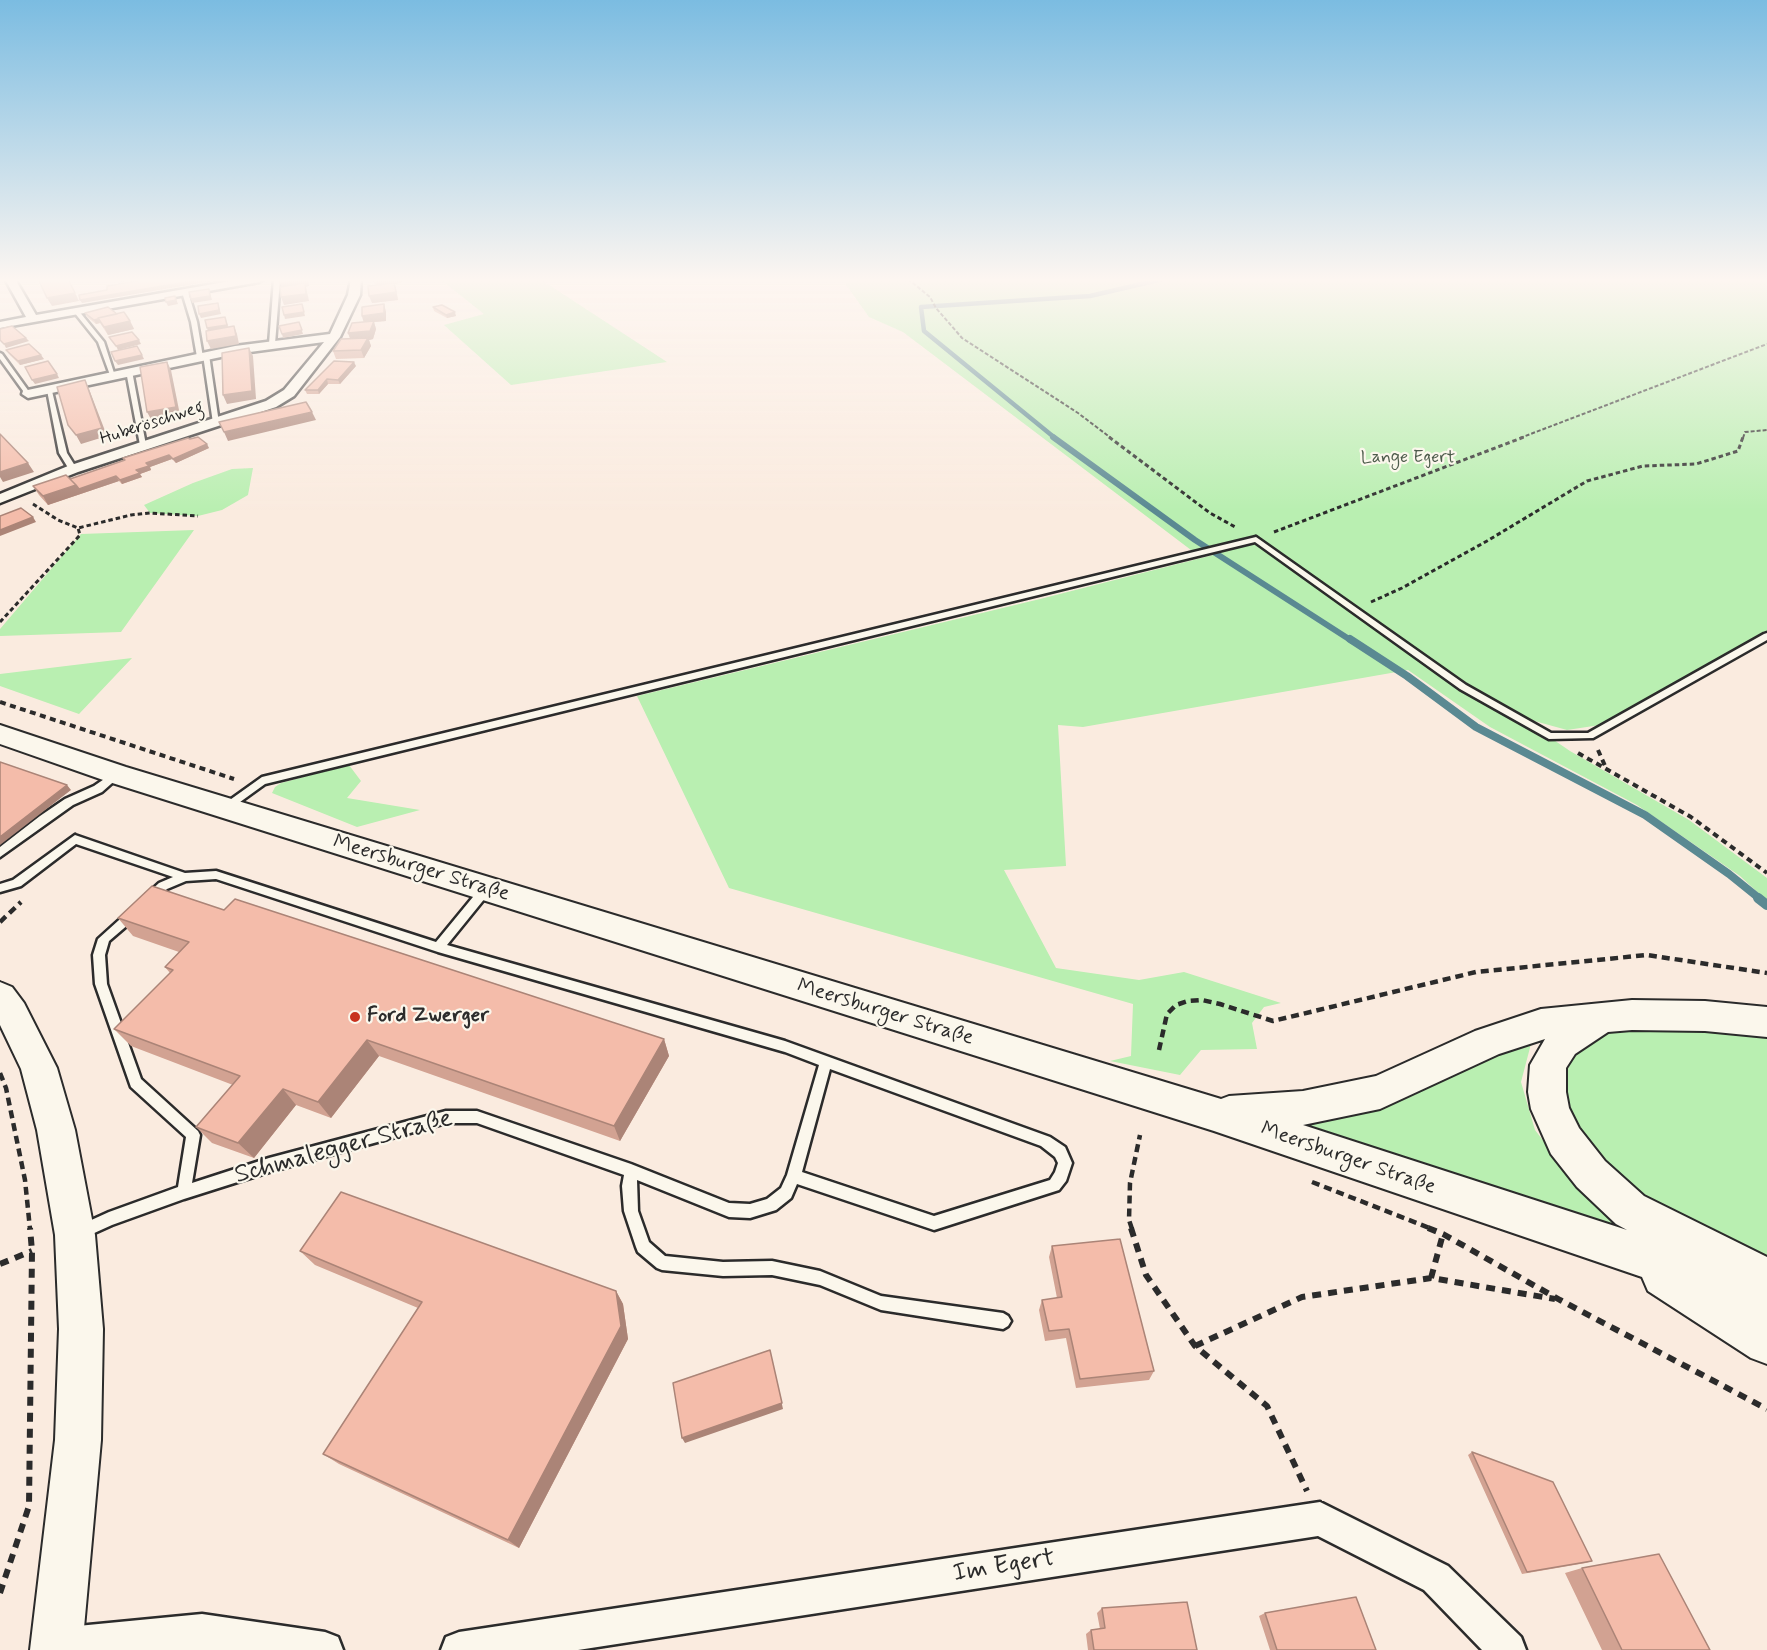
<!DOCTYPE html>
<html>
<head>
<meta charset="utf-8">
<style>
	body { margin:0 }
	canvas { display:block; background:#faebdf }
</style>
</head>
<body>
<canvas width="1767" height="1650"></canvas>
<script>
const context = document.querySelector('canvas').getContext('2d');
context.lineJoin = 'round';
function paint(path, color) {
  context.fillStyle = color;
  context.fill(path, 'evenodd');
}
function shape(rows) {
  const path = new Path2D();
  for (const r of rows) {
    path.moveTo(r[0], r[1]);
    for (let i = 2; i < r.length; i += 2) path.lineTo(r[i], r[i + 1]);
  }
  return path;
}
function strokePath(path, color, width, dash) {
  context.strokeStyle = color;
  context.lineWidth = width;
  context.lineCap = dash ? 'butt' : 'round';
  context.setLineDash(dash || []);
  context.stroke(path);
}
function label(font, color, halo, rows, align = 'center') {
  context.font = font + ' Mynerve,sans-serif';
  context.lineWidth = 4.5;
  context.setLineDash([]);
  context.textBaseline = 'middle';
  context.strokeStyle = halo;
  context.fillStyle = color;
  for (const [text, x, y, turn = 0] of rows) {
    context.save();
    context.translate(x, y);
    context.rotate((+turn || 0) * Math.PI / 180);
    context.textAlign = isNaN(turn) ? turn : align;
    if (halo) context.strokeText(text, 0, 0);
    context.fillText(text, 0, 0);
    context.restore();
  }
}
const green = shape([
	[440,279,540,279,667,362,511,385,444,325,484,314],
	[842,279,1767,279,1767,633,1600,725,1567,730,1520,717,1570,751,1689,820,1767,878,1767,901,1740,876,1637,805,1490,727,1408,670,1083,727,1058,725,1066,866,1004,870,1056,968,1139,980,1184,972,1281,1003,1264,1007,1252,1023,1257,1049,1201,1050,1180,1075,1110,1061,1131,1056,1133,1004,729,888,637,696,1040,599,1221,553,1191,550,903,332,869,317],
	[253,468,248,495,222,510,198,516,150,513,144,505,193,483,232,469],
	[194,530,121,632,0,636,0,629,81,534],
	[132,658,79,714,0,686,0,674],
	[349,765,361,781,347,798,420,810,357,827,272,793,275,787,281,783],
	[1631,1021,1767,1029,1767,1267,1654,1207,1579,1137,1564,1103,1566,1073,1577,1049,1597,1032],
	[1532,1040,1521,1082,1535,1130,1583,1192,1643,1235,1302,1123,1466,1066]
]);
const streamFar3 = shape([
	[1055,438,924,331,921,307,1090,296,1163,279]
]);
const streamFar2 = shape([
	[1053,437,1195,540,1352,641]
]);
const streamFar1 = shape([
	[1350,639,1407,676,1476,727,1645,815,1729,874,1760,899]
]);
const stream = shape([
	[1758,898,1767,905]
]);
const pathFar4 = shape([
	[908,279,930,297,936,308,962,338,1078,413,1111,438],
	[1520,438,1767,344],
	[1743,438,1745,432,1767,430]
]);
const pathFar3 = shape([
	[1109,437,1210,513,1237,528],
	[33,504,58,520,78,528,131,515,150,513,198,516],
	[1274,532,1524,437],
	[1371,602,1402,588,1487,541,1587,481,1643,466,1696,464,1738,451,1743,437],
	[0,622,80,535,78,528]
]);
const pathFar2 = shape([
	[0,702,234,779],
	[1598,750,1606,768],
	[1578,753,1691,817,1767,873]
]);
const pathFar1 = shape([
	[0,922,21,902],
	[1159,1050,1167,1014,1176,1005,1188,1001,1202,1000,1220,1004,1273,1021,1476,972,1647,955,1767,973],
	[0,1073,6,1088,25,1180,30,1229],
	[1312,1182,1432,1229],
	[1132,1229,1129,1220,1130,1183,1140,1135]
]);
const path = shape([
	[1131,1228,1146,1275,1195,1346,1267,1406,1307,1491],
	[1428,1228,1443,1234,1560,1300,1767,1409],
	[0,1264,32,1251],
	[1431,1278,1443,1234],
	[1195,1346,1302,1297,1431,1278,1555,1299],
	[0,1593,29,1506,32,1251,30,1228]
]);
const lane = shape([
	[274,279,280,279,275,344,272,346,269,344,274,279],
	[185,290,188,292,197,322,203,357,200,359,197,357,191,322,182,292,185,290],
	[74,310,78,310,104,342,115,376,110,375,98,342,74,312,74,310],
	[0,353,2,354,30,393,30,395,26,395,0,359,0,353],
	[206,353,209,355,219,423,216,425,213,423,203,355,206,353],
	[129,369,132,371,146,445,143,447,140,445,126,371,129,369],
	[47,390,52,391,67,453,77,469,76,471,70,471,59,453,47,390],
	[1256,537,1466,685,1551,733,1588,733,1764,634,1767,633,1767,640,1593,738,1549,739,1460,689,1255,542,265,784,229,810,221,810,220,807,262,777,1256,537],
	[116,771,121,774,120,776,102,792,73,805,0,857,0,847,40,816,65,799,94,786,116,771],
	[75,835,185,873,216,871,436,942,482,886,486,885,490,886,492,889,490,892,447,945,785,1041,1050,1137,1065,1147,1072,1163,1066,1181,1059,1190,934,1230,797,1184,791,1198,776,1210,750,1218,729,1217,637,1180,638,1211,649,1242,665,1256,723,1262,772,1261,820,1271,881,1296,1003,1313,1008,1316,1011,1321,1008,1326,1003,1329,881,1310,820,1285,772,1275,723,1276,662,1270,657,1268,638,1252,636,1247,624,1211,622,1186,624,1175,477,1123,446,1123,269,1172,184,1199,112,1225,81,1239,76,1237,74,1232,76,1227,109,1212,178,1187,186,1137,131,1087,95,984,93,955,98,939,129,911,133,910,137,911,139,914,137,917,109,941,105,955,107,984,141,1079,198,1131,200,1135,192,1183,269,1158,446,1111,477,1111,631,1164,729,1203,750,1204,767,1199,781,1188,787,1175,819,1065,785,1052,438,952,216,879,186,881,167,889,155,900,151,901,147,900,145,897,147,894,159,883,173,877,76,844,21,886,0,892,0,884,13,880,75,835],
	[830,1069,1041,1146,1055,1157,1058,1163,1055,1172,1050,1180,934,1216,802,1172,830,1069]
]);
const street = shape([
	[5,279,15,279,36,315,242,279,264,279,259,282,0,328,0,322,26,317,5,279],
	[351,279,361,279,360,295,340,337,294,396,276,407,78,472,0,503,0,494,68,466,266,401,284,390,324,342,235,354,28,398,22,394,23,391,235,346,330,334,348,295,351,279],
	[1320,1502,1448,1566,1521,1637,1526,1650,1482,1650,1424,1590,1318,1536,578,1650,441,1650,446,1637,459,1632,1320,1502],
	[202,1614,325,1632,338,1637,343,1650,40,1650,39,1646,44,1633,57,1628,202,1614]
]);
const secondary = shape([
	[0,725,126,767,1221,1099,1229,1096,1303,1091,1376,1076,1475,1031,1541,1009,1632,1000,1705,1001,1767,1007,1767,1037,1705,1031,1632,1030,1608,1032,1575,1054,1566,1068,1566,1092,1569,1108,1579,1128,1605,1161,1644,1196,1767,1257,1767,1364,1751,1358,1648,1291,1642,1277,1214,1131,106,781,0,744,0,725],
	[1545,1039,1530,1065,1528,1092,1531,1109,1551,1154,1577,1187,1616,1224,1627,1230,1303,1125,1380,1109,1499,1054,1545,1039],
	[0,982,12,987,24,1003,57,1068,75,1130,95,1235,103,1329,101,1440,82,1650,30,1650,55,1440,59,1329,55,1235,37,1130,21,1069,0,1025,0,982]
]);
const wall = shape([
	[371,279,402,279,403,282,395,284,398,300,372,303,376,285],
	[384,304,386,312,386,321,374,322,376,329,373,339,369,340,371,346,364,358,336,359,333,351,350,338,348,333,364,322,362,316],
	[433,307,456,316,447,318,434,311],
	[85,313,117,314,130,321,134,329,108,335,100,323,96,324,87,317],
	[6,350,44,359,20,365,9,354],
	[356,366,340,384,328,384,319,394,307,394,305,390],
	[190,439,209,448,176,463,172,459,150,467,151,470,140,474,142,477,122,484,119,481,48,505,39,495,33,486,70,479,124,460,123,458],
	[224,910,664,1039,669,1056,620,1141,379,1056,331,1118,296,1105,254,1158,212,1143,196,1127,233,1085,131,1046,114,1029,170,973,165,967,179,952,133,936,118,918],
	[1052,1246,1154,1371,1149,1380,1076,1388,1066,1338,1045,1341,1039,1310,1042,1300,1057,1298,1049,1257],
	[300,1251,616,1291,623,1304,628,1339,519,1548,339,1464,323,1454,418,1308,315,1265],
	[1472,1452,1592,1561,1586,1563,1522,1574,1468,1455],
	[1582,1568,1710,1650,1602,1650,1565,1573],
	[1102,1608,1197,1650,1088,1650,1086,1634,1091,1630,1100,1629,1097,1613],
	[1265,1613,1376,1650,1270,1650,1259,1616]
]);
const shadedWall = shape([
	[68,279,79,301,52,306,47,298],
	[119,279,140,279,121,282],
	[203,279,213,279,213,281,82,303,80,300],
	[308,279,309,286,306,287,309,301,284,305,281,297,283,290,280,283],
	[380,279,402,279,403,282,395,284,398,300,372,303,369,296,377,287,375,280],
	[209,289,212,300,192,303,191,299],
	[175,296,178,304,168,306,166,302],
	[218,303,221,314,201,318,199,314],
	[302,304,305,316,285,319,284,315],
	[384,304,386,312,386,321,374,322,376,329,373,339,369,340,371,346,364,358,361,350,351,341,348,333,364,324,362,316],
	[455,312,456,316,447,318,446,315],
	[225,317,229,329,208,332,207,328],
	[98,319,100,323,96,324,94,320],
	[130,321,134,329,108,335,104,327],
	[299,322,303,334,283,338,282,334],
	[234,326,237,334,239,344,211,349,207,341],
	[26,338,29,341,6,348,4,344],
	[139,340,141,344,118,350,116,346],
	[249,348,253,356,256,399,227,404,223,395],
	[41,355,44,359,20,365,18,361],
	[142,355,144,359,118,365,115,361],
	[167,362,171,370,180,415,152,421,147,412],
	[354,362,356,366,340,384,338,380],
	[57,374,59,378,35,384,32,380],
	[327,379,328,384,319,394,318,390],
	[85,380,89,389,107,436,81,444,76,435],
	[312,412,316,420,228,441,224,432],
	[207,444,209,448,176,463,173,459],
	[169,455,172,459,150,467,151,470,140,474,142,477,122,484,120,480,146,463],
	[28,463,34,472,3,482,0,477,0,472],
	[116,476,119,481,48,505,43,496,76,485],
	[33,517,36,522,0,536,0,530],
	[67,785,71,790,0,845,0,837],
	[664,1039,669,1056,620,1141,614,1126],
	[367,1040,379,1056,331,1118,318,1102],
	[283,1089,296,1105,254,1158,238,1143],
	[616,1291,623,1304,628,1339,519,1548,508,1540],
	[770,1350,783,1409,685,1443,682,1438]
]);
const building = shape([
	[38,279,68,279,75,293,47,298,38,279],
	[149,279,203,279,80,300,79,295,107,290,107,286,149,279],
	[279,279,306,279,280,283,279,279],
	[305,283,306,294,281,297,280,287,305,283],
	[394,283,396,292,369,296,368,286,394,283],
	[209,289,210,296,191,299,189,292,209,289],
	[175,296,176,300,166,302,165,298,175,296],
	[218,303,219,310,199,314,198,306,218,303],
	[302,304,304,312,284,315,282,307,302,304],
	[384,304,384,313,362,316,362,307,384,304],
	[442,305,455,312,446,315,433,307,442,305],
	[108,307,117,314,98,318,98,319,94,320,85,313,108,307],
	[124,312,130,321,104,327,98,318,124,312],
	[225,317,227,325,207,328,205,320,225,317],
	[374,321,370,331,348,333,352,323,374,321],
	[299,322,302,330,282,334,279,326,299,322],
	[12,326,26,338,4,344,0,340,0,329,12,326],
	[234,326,236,336,207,341,206,331,234,326],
	[132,332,139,340,116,346,109,337,132,332],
	[368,338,361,350,333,351,341,339,368,338],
	[29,344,41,355,18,361,6,350,29,344],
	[137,346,142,355,115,361,111,352,137,346],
	[249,348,252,391,223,395,222,353,249,348],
	[48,361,57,374,32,380,25,367,48,361],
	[334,361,354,362,338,380,327,379,318,390,305,390,334,361],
	[167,362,176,407,147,412,140,367,167,362],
	[85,380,102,428,76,435,68,425,57,387,85,380],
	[306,402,312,412,224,432,219,422,306,402],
	[0,434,28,463,0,472,0,434],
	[198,437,207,444,173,459,169,455,146,463,149,466,136,470,140,473,120,480,116,476,79,489,76,485,70,479,125,460,123,458,188,438,190,439,198,437],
	[66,475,76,485,43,496,33,486,66,475],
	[21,508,33,517,0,530,0,516,21,508],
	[0,762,67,785,0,837,0,762],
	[152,886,224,910,235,899,664,1039,614,1126,367,1040,318,1102,283,1089,238,1143,196,1127,240,1076,114,1029,173,970,165,967,189,942,118,918,152,886],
	[341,1192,616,1291,621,1326,508,1540,323,1454,422,1302,300,1251,341,1192],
	[1120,1239,1154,1371,1080,1379,1069,1329,1049,1331,1042,1300,1062,1297,1052,1246,1120,1239],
	[770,1350,782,1403,682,1438,673,1383,770,1350],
	[1472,1452,1553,1482,1592,1561,1527,1572,1472,1452],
	[1659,1554,1710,1650,1622,1650,1582,1568,1659,1554],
	[1356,1597,1376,1650,1277,1650,1265,1613,1356,1597],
	[1187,1602,1197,1650,1094,1650,1091,1630,1105,1628,1102,1608,1187,1602]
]);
const markers = [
	[355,1017,6,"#c8321e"]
];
const farStreetnames = [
	["Huberöschweg",152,424,-18]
];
const farParknames = [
	["Lange Egert",1408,458]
];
const streetNames = [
	["Meersburger Straße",421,869,17],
	["Meersburger Straße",885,1013,17],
	["Meersburger Straße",1348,1159,19]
];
const poiNames = [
	["Ford Zwerger",367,1017]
];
const nearStreetnames = [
	["Schmalegger Straße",344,1148,-15],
	["Im Egert",1004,1567,-9]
];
paint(green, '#b9efb1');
strokePath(streamFar3, '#5a8992', 4.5);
strokePath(streamFar2, '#5a8992', 6);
strokePath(streamFar1, '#5a8992', 8);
strokePath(stream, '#5a8992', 10);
strokePath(lane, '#2b2b2b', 5);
strokePath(street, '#2b2b2b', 5);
strokePath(secondary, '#2b2b2b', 4);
strokePath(pathFar4, '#2b2b2b', 2, [4, 2]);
strokePath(pathFar3, '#2b2b2b', 3, [4.5, 3]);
strokePath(pathFar2, '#2b2b2b', 4, [6, 4.5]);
strokePath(pathFar1, '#2b2b2b', 4.5, [8, 5]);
strokePath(path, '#2b2b2b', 6, [9, 7]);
paint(lane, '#fbf7ec');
paint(street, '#fbf7ec');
paint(secondary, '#fbf7ec');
paint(wall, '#d2a292');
paint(shadedWall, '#ab8477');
paint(building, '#f4bcaa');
strokePath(building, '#ab8477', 1.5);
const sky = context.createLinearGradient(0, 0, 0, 510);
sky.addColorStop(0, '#7bbce1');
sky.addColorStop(0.55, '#fdf6f1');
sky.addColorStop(1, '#fdf6f100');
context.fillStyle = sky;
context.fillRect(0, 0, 1767, 510);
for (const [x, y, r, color] of markers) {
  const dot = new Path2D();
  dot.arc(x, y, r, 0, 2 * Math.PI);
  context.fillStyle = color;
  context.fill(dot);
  strokePath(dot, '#fbf7ec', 2);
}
label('18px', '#2b2b2b', '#fbf7ec', farStreetnames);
label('18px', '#4e5c4c', '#fbf7ec', farParknames);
label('21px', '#2b2b2b', '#fbf7ec', streetNames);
label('bold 21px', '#2b2b2b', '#fbf7ec', poiNames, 'left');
label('26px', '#2b2b2b', '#fbf7ec', nearStreetnames);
</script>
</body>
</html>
